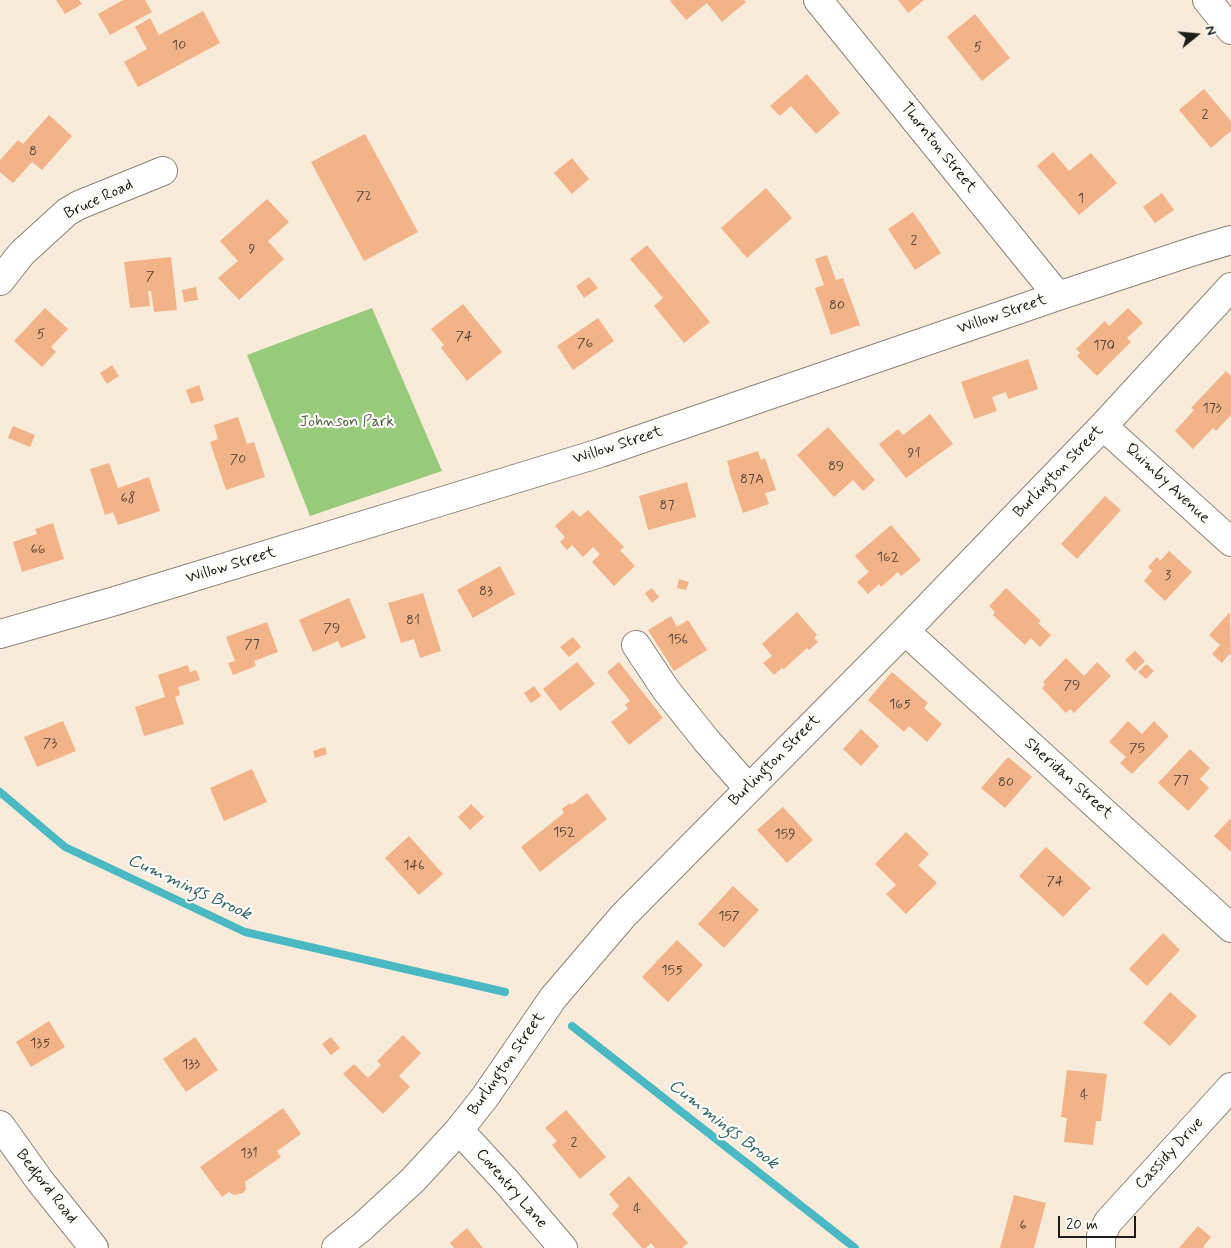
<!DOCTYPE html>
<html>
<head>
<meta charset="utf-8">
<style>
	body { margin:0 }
	#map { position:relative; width:1231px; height:1248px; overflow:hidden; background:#f8ebd9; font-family:Mynerve,sans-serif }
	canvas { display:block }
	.north { position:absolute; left:1171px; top:10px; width:50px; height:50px; -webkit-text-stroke:4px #fdfcf7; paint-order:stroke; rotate:73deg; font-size:14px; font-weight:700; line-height:20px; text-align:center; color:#1c1c1c }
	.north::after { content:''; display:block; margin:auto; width:18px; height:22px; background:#1c1c1c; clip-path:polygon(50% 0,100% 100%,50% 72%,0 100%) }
	.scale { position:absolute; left:1058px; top:1216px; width:78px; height:22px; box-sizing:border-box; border:2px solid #1c1c1c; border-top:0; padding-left:6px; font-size:15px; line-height:18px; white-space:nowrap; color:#1c1c1c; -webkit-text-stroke:4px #fdfcf7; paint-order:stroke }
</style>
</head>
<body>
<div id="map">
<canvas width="1231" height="1248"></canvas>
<div class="north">N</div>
<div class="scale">20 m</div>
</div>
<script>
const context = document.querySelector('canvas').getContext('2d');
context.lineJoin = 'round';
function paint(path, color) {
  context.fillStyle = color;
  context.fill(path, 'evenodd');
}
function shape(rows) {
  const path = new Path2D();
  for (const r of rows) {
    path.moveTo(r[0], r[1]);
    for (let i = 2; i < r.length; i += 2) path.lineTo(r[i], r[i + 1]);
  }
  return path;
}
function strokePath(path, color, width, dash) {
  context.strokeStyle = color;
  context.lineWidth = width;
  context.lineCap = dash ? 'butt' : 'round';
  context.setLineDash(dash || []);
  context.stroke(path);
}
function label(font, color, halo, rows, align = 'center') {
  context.font = font + ' Mynerve,sans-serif';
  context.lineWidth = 4.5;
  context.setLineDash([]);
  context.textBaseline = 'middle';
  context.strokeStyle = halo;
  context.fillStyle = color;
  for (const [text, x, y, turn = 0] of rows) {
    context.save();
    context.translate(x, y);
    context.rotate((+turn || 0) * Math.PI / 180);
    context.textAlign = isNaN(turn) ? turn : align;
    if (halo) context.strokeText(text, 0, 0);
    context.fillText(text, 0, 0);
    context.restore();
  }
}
const green = shape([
	[372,308,442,471,310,516,247,355]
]);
const stream = shape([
	[0,792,65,847,245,932,505,992],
	[572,1026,855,1248]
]);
const building = shape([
	[56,0,79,0,82,4,65,14],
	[123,0,145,0,152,12,110,35,98,14],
	[671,0,744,0,746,2,722,22,707,3,686,20,670,1],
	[898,0,924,0,908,13],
	[203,11,220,43,138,87,124,62,147,49,135,27,150,18,159,35],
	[975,14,1010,58,982,81,947,37],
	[807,74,840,113,816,134,791,106,780,116,770,106],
	[1204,89,1231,121,1231,131,1211,148,1179,110],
	[49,115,72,136,42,170,32,162,13,183,0,172,0,160,18,140,23,144],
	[365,134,418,232,364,261,311,162],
	[1053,152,1069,171,1091,153,1117,183,1079,215,1037,166],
	[572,158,589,179,572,194,554,173],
	[766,188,792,218,747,258,721,228],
	[1162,193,1174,210,1155,223,1143,207],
	[267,199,289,222,268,241,284,259,239,300,218,278,238,261,220,241],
	[913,212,941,253,915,270,888,229],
	[647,245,710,322,684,343,654,306,663,298,630,259],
	[827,255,836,280,843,278,860,325,831,335,815,288,824,285,815,259],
	[171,257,177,310,154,312,151,291,148,291,150,306,130,308,124,262],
	[589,277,598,288,584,298,576,286],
	[196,287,198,300,184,302,182,290],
	[463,304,502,352,467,381,441,348,444,345,431,329],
	[45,308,68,329,51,347,56,352,42,367,14,341],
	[1128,308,1143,323,1127,338,1131,342,1097,376,1077,356,1080,353,1076,349,1105,321,1109,326],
	[598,318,614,341,573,370,557,346],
	[1028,359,1038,389,1008,399,1006,392,992,397,997,411,974,419,961,382],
	[112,365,119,376,107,384,100,373],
	[1226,371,1231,376,1231,415,1216,431,1213,428,1193,449,1175,431,1194,410,1191,408],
	[199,385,204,400,191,404,186,390],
	[930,414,953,444,906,478,879,444,898,429,903,435],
	[238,417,247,444,254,442,265,477,226,490,210,442,218,439,214,425],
	[13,426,35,435,30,447,8,438],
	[828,427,875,480,863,491,853,480,834,497,797,455],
	[758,451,761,460,765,458,776,490,765,493,769,504,743,513,729,471,730,470,727,461],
	[109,463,118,488,149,477,160,511,118,525,113,512,105,515,90,469],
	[687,482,696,517,648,530,639,496],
	[1105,496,1121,510,1077,559,1061,544],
	[573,510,580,517,588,510,624,547,620,550,635,566,614,586,592,562,600,554,593,547,583,557,572,545,567,550,560,542,565,537,555,526],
	[53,523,64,559,22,572,13,542,37,534,35,529],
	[891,525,921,560,901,576,898,572,881,587,879,584,868,594,857,582,869,572,855,556],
	[1169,551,1192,572,1165,601,1144,581,1152,571,1148,567,1157,557,1160,561],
	[500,566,515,594,473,618,457,590],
	[679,579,689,582,686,590,677,588],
	[652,588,659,597,652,603,645,593],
	[1006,588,1041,621,1038,623,1051,635,1040,647,1031,638,1025,645,993,615,995,612,989,606],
	[423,593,441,651,420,658,414,639,401,643,388,603],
	[349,598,366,638,341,648,338,641,313,652,299,620],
	[797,612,817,635,814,638,818,642,809,650,807,648,784,669,782,668,774,675,763,663,772,656,762,644],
	[1230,612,1231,656,1229,654,1222,663,1212,654,1220,645,1209,635],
	[671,616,677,627,688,620,707,650,674,671,648,630],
	[267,622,278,652,254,661,256,666,233,675,228,663,235,661,226,637],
	[573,637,581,647,569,657,560,647],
	[1135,651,1145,661,1135,671,1125,660],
	[1066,658,1084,676,1097,662,1111,676,1074,713,1070,709,1066,713,1042,688,1045,684,1043,682],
	[577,662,595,684,560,711,543,689],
	[619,662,663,718,629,745,611,722,628,709,625,705,630,701,607,672],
	[1146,664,1154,671,1146,679,1138,672],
	[188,665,190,672,196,670,200,680,178,687,180,695,175,697,184,724,144,736,135,707,165,697,158,675],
	[892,672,928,703,924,708,942,724,927,742,909,726,904,732,868,700],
	[534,686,541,696,531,703,524,693],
	[63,721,76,751,37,767,24,737],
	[1128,721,1142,734,1154,721,1169,736,1132,774,1120,763,1126,757,1109,742],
	[861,729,879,746,861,766,843,749],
	[325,747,327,754,315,758,313,751],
	[1190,749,1210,768,1200,779,1209,788,1188,811,1158,783],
	[1008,757,1032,777,1005,808,981,788],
	[252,769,267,802,224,821,210,788],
	[587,793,607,819,540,872,521,847,564,813,562,809,570,803,571,805],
	[471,804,484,817,470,830,458,817],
	[783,807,813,840,787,863,757,830],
	[1231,818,1231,852,1214,836],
	[906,832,929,854,918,865,937,883,906,914,886,894,896,885,875,864],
	[409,836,443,874,419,895,385,858],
	[1046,847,1091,888,1063,917,1019,876],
	[733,886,759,910,724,948,698,924],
	[1163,933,1180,950,1147,986,1129,969],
	[677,940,703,965,668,1002,642,977],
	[1170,992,1197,1016,1170,1046,1143,1023],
	[49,1021,65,1047,31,1067,16,1042],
	[403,1035,421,1053,399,1076,410,1087,383,1114,343,1074,354,1064,368,1078,381,1065,377,1061],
	[195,1037,218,1070,186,1092,163,1059],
	[331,1037,340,1048,331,1055,322,1044],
	[1067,1070,1107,1074,1101,1121,1096,1121,1093,1145,1064,1142,1067,1118,1061,1117],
	[283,1108,301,1134,277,1151,281,1157,245,1182,246,1189,243,1193,234,1195,229,1192,222,1197,200,1167],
	[566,1110,606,1157,580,1179,552,1145,557,1141,545,1128],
	[629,1176,688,1243,682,1248,655,1248,651,1243,646,1248,642,1248,612,1214,619,1206,609,1194],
	[1014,1195,1046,1203,1034,1248,1000,1248],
	[1198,1226,1211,1237,1203,1247,1205,1248,1179,1248],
	[467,1228,483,1248,454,1248,450,1243]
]);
const minor = shape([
	[818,0,1058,296],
	[1207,0,1231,30],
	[0,281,22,253,67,212,79,205,163,171],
	[1103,426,1231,542],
	[905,631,1231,928],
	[0,634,115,601,600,453,1058,296,1194,251,1231,240],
	[636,645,666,690,706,740,748,788],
	[0,1125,40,1181,94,1248],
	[459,1130,506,1181,563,1248],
	[336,1248,362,1227,413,1180,459,1130,485,1097,553,998,623,916,905,631,1103,426,1231,287],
	[1101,1248,1101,1236,1108,1222,1231,1087]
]);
const numberNames = [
	["10",179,46],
	["5",978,48],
	["2",1205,115],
	["8",33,152],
	["72",364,197],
	["1",1081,199],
	["2",914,241],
	["9",252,250],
	["7",150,277],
	["80",837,306],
	["5",41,335],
	["74",464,337],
	["76",585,344],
	["170",1104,346],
	["173",1212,409],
	["91",914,454],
	["70",238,460],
	["89",836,467],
	["87A",752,480],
	["68",128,499],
	["87",667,506],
	["66",38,550],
	["162",888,558],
	["3",1168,576],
	["83",486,592],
	["81",413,621],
	["79",332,629],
	["156",678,640],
	["77",252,645],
	["79",1072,686],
	["165",900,705],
	["73",50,744],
	["75",1137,749],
	["77",1181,781],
	["80",1006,783],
	["152",564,833],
	["159",785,835],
	["146",414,866],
	["74",1055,882],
	["157",729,917],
	["155",672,971],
	["135",40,1044],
	["133",191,1065],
	["4",1084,1096],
	["2",574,1143],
	["131",249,1154],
	["4",637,1210],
	["6",1023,1226]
];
const streetNames = [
	["Thornton Street",938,148,51],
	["Bruce Road",99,200,-25],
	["Willow Street",1002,315,-19],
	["Willow Street",618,446,-18],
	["Burlington Street",1059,472,-46],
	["Quimby Avenue",1167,484,43],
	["Willow Street",231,566,-17],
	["Burlington Street",775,761,-45],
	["Sheridan Street",1068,779,42],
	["Burlington Street",507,1064,-55],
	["Cassidy Drive",1170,1154,-47],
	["Bedford Road",46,1187,52],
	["Coventry Lane",511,1189,49]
];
const parkNames = [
	["Johnson Park",347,423]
];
const waterNames = [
	["Cummings Brook",189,888,25],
	["Cummings Brook",723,1125,38]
];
paint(green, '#97cb7b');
strokePath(stream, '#4bb9c4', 8);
paint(building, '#f3b389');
strokePath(minor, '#8a847a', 30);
strokePath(minor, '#fff', 28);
label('14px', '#524237', null, numberNames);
label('16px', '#1c1c1c', '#fdfcf7', streetNames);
label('16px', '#4d6242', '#fdfcf7', parkNames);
label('italic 18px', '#316368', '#fdfcf7', waterNames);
</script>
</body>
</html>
